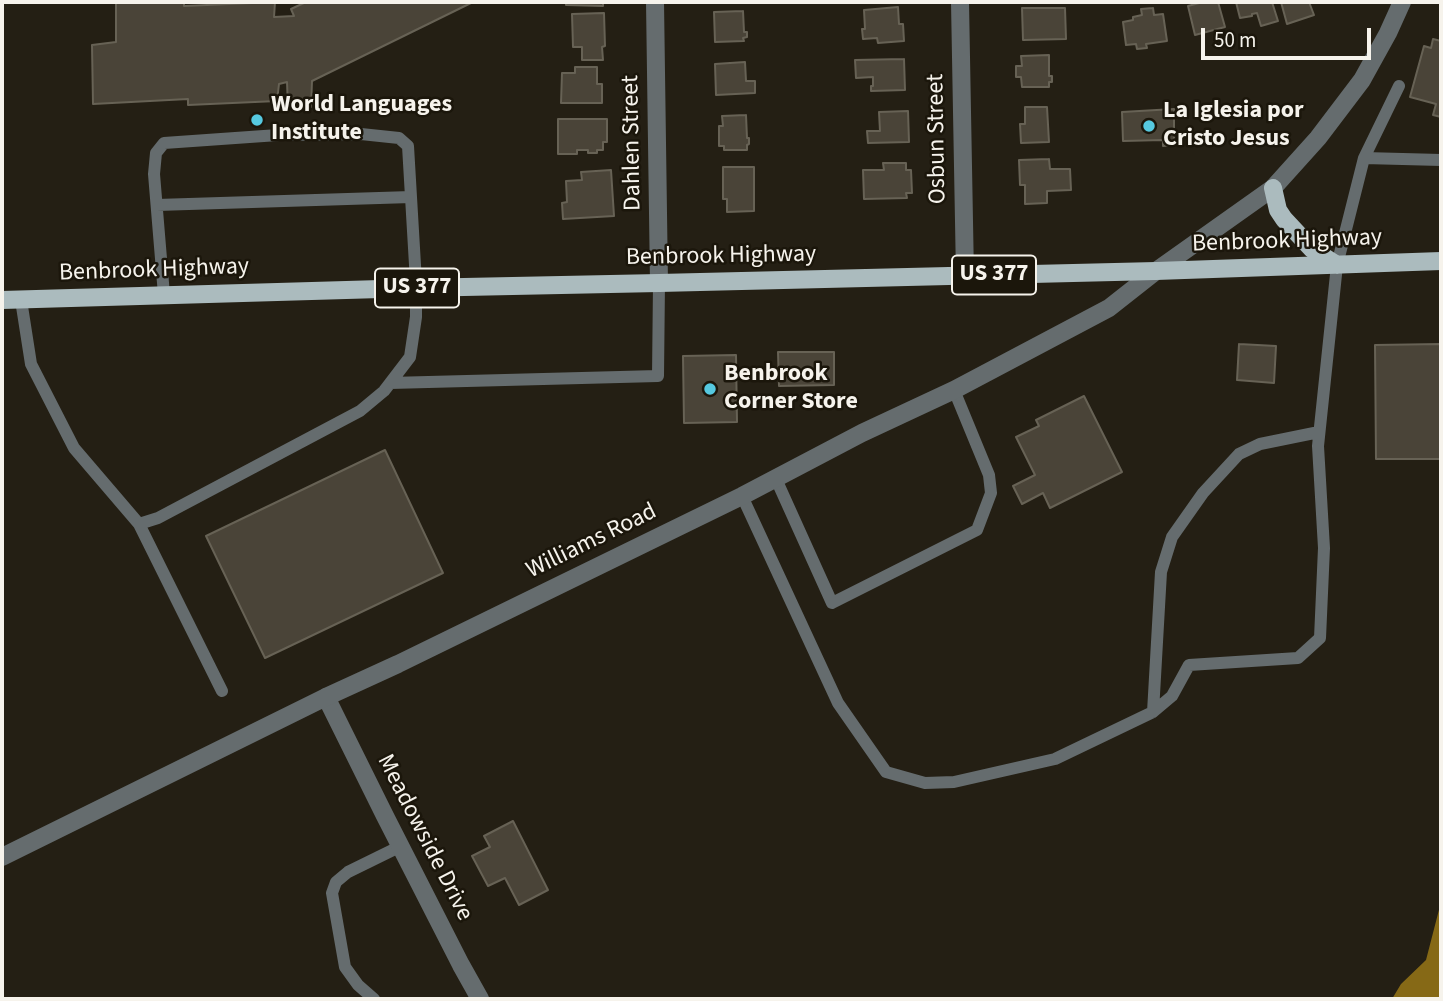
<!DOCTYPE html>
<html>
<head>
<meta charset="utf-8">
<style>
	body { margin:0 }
	#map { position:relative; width:1443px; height:1001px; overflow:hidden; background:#241f14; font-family:"Source Sans 3",sans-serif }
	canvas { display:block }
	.frame { position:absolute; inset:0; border:4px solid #f6f3ec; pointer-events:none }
	.scale { position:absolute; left:1201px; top:28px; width:170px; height:32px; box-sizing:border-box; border:4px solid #f6f3ec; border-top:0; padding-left:9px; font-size:21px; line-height:24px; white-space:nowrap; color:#f6f3ec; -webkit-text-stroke:5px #1b160b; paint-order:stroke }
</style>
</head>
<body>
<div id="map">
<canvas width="1443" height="1001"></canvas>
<div class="frame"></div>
<div class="scale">50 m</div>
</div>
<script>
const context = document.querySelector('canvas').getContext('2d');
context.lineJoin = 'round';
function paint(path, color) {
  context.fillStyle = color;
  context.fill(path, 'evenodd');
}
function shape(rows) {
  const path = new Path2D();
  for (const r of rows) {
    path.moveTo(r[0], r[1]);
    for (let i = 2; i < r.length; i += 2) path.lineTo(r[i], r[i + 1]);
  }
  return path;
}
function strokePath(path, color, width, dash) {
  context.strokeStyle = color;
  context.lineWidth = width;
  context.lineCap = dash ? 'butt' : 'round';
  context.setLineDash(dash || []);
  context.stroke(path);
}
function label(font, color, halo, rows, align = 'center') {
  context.font = font + ' "Source Sans 3",sans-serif';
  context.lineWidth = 5;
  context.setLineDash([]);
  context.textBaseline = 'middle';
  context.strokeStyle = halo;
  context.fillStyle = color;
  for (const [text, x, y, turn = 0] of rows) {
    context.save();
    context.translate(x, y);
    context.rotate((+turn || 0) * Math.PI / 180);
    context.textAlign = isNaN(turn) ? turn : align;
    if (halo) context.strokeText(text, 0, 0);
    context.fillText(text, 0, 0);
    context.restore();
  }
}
const water = shape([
	[1441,902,1441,999,1392,999,1401,984,1426,960]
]);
const building = shape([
	[116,2,184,2,184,6,275,2,274,17,294,16,291,9,306,2,473,2,312,81,311,107,288,108,287,82,279,84,277,101,188,105,188,99,93,104,92,45,116,42,116,2],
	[566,2,603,2,603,6,566,5,566,2],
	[1203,2,1218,2,1225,27,1195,35,1188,6,1203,2],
	[1236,2,1272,2,1278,21,1261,26,1257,13,1252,14,1252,16,1240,18,1236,2],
	[1281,2,1309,2,1314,15,1287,24,1281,2],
	[898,7,899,24,903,24,904,41,878,43,877,38,863,39,862,29,865,29,864,10,898,7],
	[1022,8,1065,8,1066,39,1023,40,1022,8],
	[1153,8,1154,15,1163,14,1167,41,1146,44,1147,48,1137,49,1136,44,1126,45,1123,22,1133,20,1133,17,1142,15,1141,9,1153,8],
	[743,11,744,32,747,32,747,37,743,38,744,41,715,42,714,12,743,11],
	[604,13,605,46,602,47,603,60,582,60,582,47,573,47,572,14,604,13],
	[1433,39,1441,41,1441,117,1433,115,1436,104,1410,97,1424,46,1431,48,1433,39],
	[1049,55,1049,76,1052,76,1052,82,1049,82,1049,87,1022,87,1021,77,1016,77,1016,66,1022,66,1021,56,1049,55],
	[904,59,905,90,871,91,871,86,873,86,873,77,856,78,855,60,904,59],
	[745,62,746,81,755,81,755,93,716,95,715,64,745,62],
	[575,67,597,67,597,84,602,84,602,103,561,103,562,73,575,73,575,67],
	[1025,107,1047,107,1049,142,1021,143,1020,124,1025,124,1025,107],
	[1174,109,1174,145,1163,146,1163,140,1123,141,1122,112,1174,109],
	[908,111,909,142,868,143,867,131,880,131,879,112,908,111],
	[746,115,747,138,749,138,749,144,747,145,747,150,724,150,724,146,719,146,719,126,723,126,722,116,746,115],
	[558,119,607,119,607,142,603,142,603,150,597,150,597,153,588,153,588,150,577,150,577,154,558,154,558,119],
	[1049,159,1050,169,1070,169,1071,190,1047,191,1047,203,1025,204,1025,185,1020,185,1019,160,1049,159],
	[883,163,906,163,906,170,911,170,912,193,906,193,907,198,864,199,863,170,884,170,883,163],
	[723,167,754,167,754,211,727,212,727,199,723,199,723,167],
	[611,170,614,216,563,219,562,203,567,202,566,181,582,180,581,172,611,170],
	[1239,344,1276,346,1274,383,1237,380,1239,344],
	[1441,344,1441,459,1376,459,1375,345,1441,344],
	[778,352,834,352,834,385,779,386,778,352],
	[736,355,737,422,684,423,683,356,736,355],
	[1084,396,1122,472,1050,508,1043,493,1022,504,1013,486,1035,475,1016,437,1039,426,1036,420,1084,396],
	[385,450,443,573,265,658,206,536,385,450],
	[513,821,548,890,519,905,505,878,488,886,472,856,490,847,484,836,513,821]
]);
const service = shape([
	[1364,158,1441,160],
	[157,205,411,197],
	[21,300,31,364,74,448,139,524,158,518,360,411,384,391,410,357,416,317,416,282,408,146,399,138,361,134,278,135,164,143,156,153,154,174,164,295],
	[390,383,658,376,659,283],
	[776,479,832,603,977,530,991,493,989,475,954,390],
	[742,496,838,703,886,772,925,783,954,782,1055,759,1153,712,1172,696,1189,665,1298,658,1320,638,1324,548,1318,446,1337,265,1364,158,1399,86],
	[139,524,222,691],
	[1153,712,1161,572,1172,537,1203,493,1239,454,1260,444,1319,432],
	[374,999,358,985,345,967,332,893,336,882,348,872,401,846]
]);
const minor = shape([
	[655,2,659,283],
	[960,2,965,276],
	[326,697,385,816,461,965,480,999]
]);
const tertiary = shape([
	[2,857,326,697,398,664,742,496,862,433,954,390,1109,308,1156,271,1273,188,1318,138,1362,80,1388,33,1402,2]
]);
const primary = shape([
	[1273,188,1278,210,1284,219,1312,249,1337,265],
	[2,300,415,288,659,283,1156,271,1441,261]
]);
const markers = [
	[257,120,7,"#56c9e0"],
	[1149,126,7,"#56c9e0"],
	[710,389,7,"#56c9e0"]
];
const shields = [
	[994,275,84],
	[417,288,84]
];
const shieldNames = [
	["US 377",994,275],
	["US 377",417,288]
];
const poiNames = [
	["World Languages",271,106],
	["Institute",271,134],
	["La Iglesia por",1163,112],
	["Cristo Jesus",1163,140],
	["Benbrook",724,375],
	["Corner Store",724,403]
];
const streetNames = [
	["Osbun Street",938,139,-91],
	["Dahlen Street",633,143,-91],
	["Benbrook Highway",1287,242,-2],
	["Benbrook Highway",721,257,-1],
	["Benbrook Highway",154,271,-2],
	["Williams Road",592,542,-26],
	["Meadowside Drive",424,838,63]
];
paint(water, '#866916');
paint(building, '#4a4438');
strokePath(building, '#676255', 2);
strokePath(service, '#656c6e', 12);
strokePath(minor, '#656c6e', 18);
strokePath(tertiary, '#656c6e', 18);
strokePath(primary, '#abbbbe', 18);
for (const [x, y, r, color] of markers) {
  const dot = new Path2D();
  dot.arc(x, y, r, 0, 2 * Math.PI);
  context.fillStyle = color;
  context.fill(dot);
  strokePath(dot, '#1b160b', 2.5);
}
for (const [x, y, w] of shields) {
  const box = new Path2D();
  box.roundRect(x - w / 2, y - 19.5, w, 39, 5);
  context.fillStyle = '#1b160b';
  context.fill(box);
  strokePath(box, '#f6f3ec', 2);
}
label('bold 23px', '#f6f3ec', null, shieldNames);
label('bold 24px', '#f6f3ec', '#1b160b', poiNames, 'left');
label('24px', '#f6f3ec', '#1b160b', streetNames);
</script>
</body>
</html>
